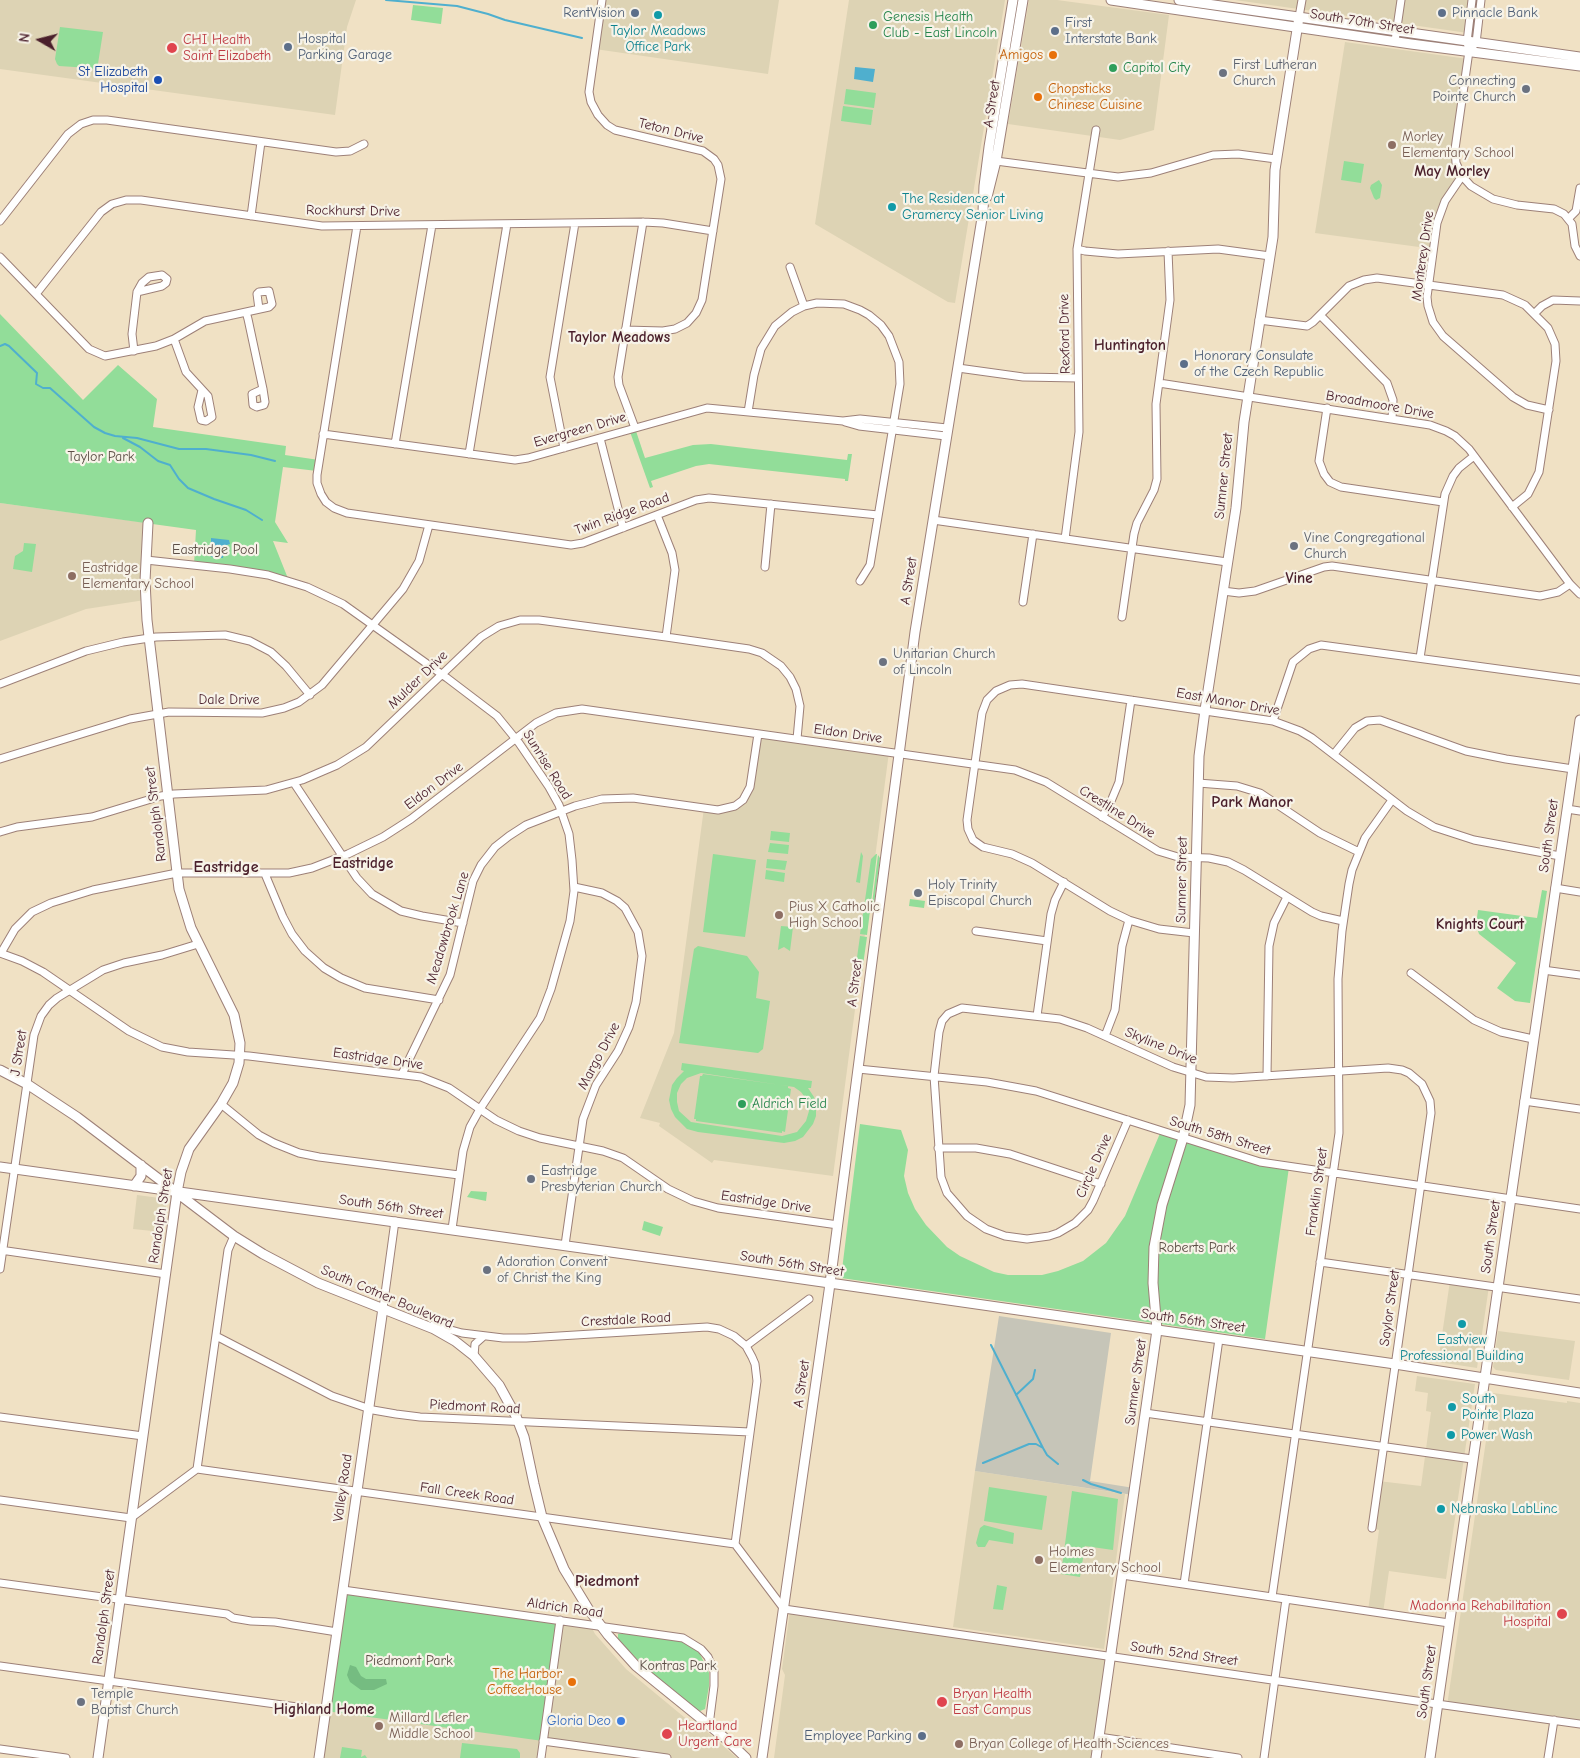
<!DOCTYPE html>
<html>
<head>
<meta charset="utf-8">
<style>
	body { margin:0 }
	#map { position:relative; width:1580px; height:1758px; overflow:hidden; background:#f0e1c4; font-family:"Comic Neue",sans-serif }
	canvas { display:block }
	.north { position:absolute; left:15px; top:15px; width:50px; height:50px; -webkit-text-stroke:4px #f7f3e8; paint-order:stroke; rotate:278deg; font-size:14px; font-weight:700; line-height:20px; text-align:center; color:#4a1f2b }
	.north::after { content:''; display:block; margin:auto; width:18px; height:22px; background:#4a1f2b; clip-path:polygon(50% 0,100% 100%,50% 72%,0 100%) }
</style>
</head>
<body>
<div id="map">
<canvas width="1580" height="1758"></canvas>
<div class="north">N</div>
</div>
<script>
const context = document.querySelector('canvas').getContext('2d');
context.lineJoin = 'round';
function paint(path, color) {
  context.fillStyle = color;
  context.fill(path, 'evenodd');
}
function shape(rows) {
  const path = new Path2D();
  for (const r of rows) {
    path.moveTo(r[0], r[1]);
    for (let i = 2; i < r.length; i += 2) path.lineTo(r[i], r[i + 1]);
  }
  return path;
}
function strokePath(path, color, width, dash) {
  context.strokeStyle = color;
  context.lineWidth = width;
  context.lineCap = dash ? 'butt' : 'round';
  context.setLineDash(dash || []);
  context.stroke(path);
}
function label(font, color, halo, rows, align = 'center') {
  context.font = font + ' "Comic Neue",sans-serif';
  context.lineWidth = 4.5;
  context.setLineDash([]);
  context.textBaseline = 'middle';
  context.strokeStyle = halo;
  context.fillStyle = color;
  for (const [text, x, y, turn = 0] of rows) {
    context.save();
    context.translate(x, y);
    context.rotate((+turn || 0) * Math.PI / 180);
    context.textAlign = isNaN(turn) ? turn : align;
    if (halo) context.strokeText(text, 0, 0);
    context.fillText(text, 0, 0);
    context.restore();
  }
}
const built = shape([
	[0,0,356,0,347,27,335,115,0,69],
	[602,0,779,0,768,74,595,49],
	[849,0,1005,0,955,303,948,302,815,224],
	[1029,0,1057,0,1169,15,1154,130,1120,140,1008,124],
	[1235,0,1472,0,1468,33],
	[1345,42,1468,59,1455,149,1462,176,1445,201,1434,249,1315,233],
	[0,503,148,523,145,600,86,609,0,641],
	[758,734,889,752,833,1176,714,1160,712,1163,659,1126,660,1123,640,1118,674,1033,704,808,722,810,745,798],
	[137,1195,167,1199,162,1232,133,1229],
	[1450,1281,1489,1286,1477,1368,1438,1362],
	[1498,1331,1575,1341,1569,1380,1496,1370,1493,1367],
	[1417,1376,1475,1384,1446,1579,1389,1571,1383,1613,1368,1611,1379,1530,1372,1528,1378,1481,1421,1486,1431,1412,1426,1411,1428,1393,1415,1391],
	[1493,1393,1567,1403,1567,1401,1580,1403,1580,1724,1447,1706],
	[975,1471,1125,1494,1104,1649,953,1627],
	[790,1610,1110,1656,1096,1758,774,1758,785,1675,782,1669],
	[560,1620,590,1624,595,1634,626,1669,684,1717,705,1730,737,1758,667,1758,543,1741,541,1758,319,1758,326,1711]
]);
const industrial = shape([
	[999,1316,1111,1333,1090,1481,1134,1488,1133,1495,975,1471]
]);
const green = shape([
	[413,5,443,8,441,24,411,20],
	[60,27,103,32,97,70,90,69,90,68,59,66,57,64,55,59],
	[846,89,876,93,874,108,844,104],
	[843,106,873,110,871,125,841,121],
	[1344,161,1364,164,1361,183,1341,180],
	[1379,180,1382,185,1380,198,1376,200,1374,198,1370,188,1371,185],
	[0,314,83,400,118,365,157,399,153,427,286,446,285,455,319,460,317,471,283,467,275,522,288,543,273,541,289,581,194,565,196,530,0,503],
	[635,428,645,458,693,445,711,444,847,460,848,454,852,454,848,481,845,481,845,479,709,464,696,466,651,481,653,487,650,488,629,429],
	[24,543,36,544,32,572,13,569,15,556,23,551],
	[771,831,790,833,789,842,770,840],
	[770,843,789,845,788,854,768,852],
	[861,852,863,856,860,883,856,882],
	[713,854,756,860,745,937,703,932],
	[876,854,877,854,867,935,860,934,871,859],
	[878,855,880,858,873,912,871,912],
	[767,859,787,861,785,870,766,868],
	[766,870,785,873,784,882,765,879],
	[1542,890,1547,891,1530,1003,1515,1001,1497,988,1516,963,1479,934,1476,925,1478,910,1537,918],
	[910,899,925,901,924,908,909,906],
	[781,926,793,927,790,951,784,947,778,950],
	[860,936,867,937,862,972,855,972],
	[698,946,747,956,759,972,756,998,770,1001,763,1049,758,1053,679,1043,694,949],
	[682,1063,812,1081,811,1088,808,1088,814,1097,816,1105,816,1116,813,1124,803,1137,795,1141,784,1143,698,1132,687,1129,675,1117,671,1109,669,1100,672,1085,677,1078,684,1071,681,1070],
	[701,1073,794,1087,801,1092,807,1100,809,1111,806,1121,797,1132,782,1136,691,1122,679,1111,677,1102,677,1093,681,1084,687,1078],
	[703,1074,788,1086,788,1088,791,1089,785,1132,782,1131,782,1133,696,1121,696,1119,694,1119,700,1076,702,1076],
	[860,1124,901,1130,908,1150,904,1176,908,1193,915,1209,926,1225,947,1247,960,1256,994,1272,1008,1275,1042,1275,1058,1271,1083,1261,1106,1243,1125,1216,1161,1131,1289,1167,1265,1339,841,1278],
	[471,1191,487,1192,486,1201,467,1197],
	[644,1221,663,1227,660,1236,642,1230],
	[989,1487,1047,1496,1042,1530,984,1521],
	[1072,1491,1118,1499,1113,1550,1085,1546,1080,1577,1061,1574],
	[984,1525,1014,1533,1013,1544,989,1540,985,1547,978,1547,976,1543,980,1528],
	[997,1585,1007,1587,1003,1610,993,1609],
	[343,1590,560,1620,543,1741,326,1711],
	[622,1633,683,1641,691,1645,700,1654,709,1673,709,1686,705,1709,700,1711,697,1710,658,1680,618,1640,618,1634],
	[462,1743,517,1749,520,1753,520,1758,460,1758],
	[342,1747,362,1750,361,1757,365,1755,367,1758,340,1758]
]);
const forest = shape([
	[350,1665,356,1667,361,1676,366,1679,386,1679,387,1684,374,1690,361,1690,350,1682,347,1675]
]);
const water = shape([
	[855,67,875,69,873,82,854,79],
	[211,538,229,540,230,544,224,546,223,558,211,557]
]);
const stream = shape([
	[386,0,457,6,488,14,505,20,582,38],
	[0,346,5,344,9,346,37,373,36,384,43,388,50,388,94,427,105,433,115,436,137,438,179,449,206,449,251,455,275,461],
	[123,438,140,447,158,461,170,465,179,479,188,488,214,499,246,510,262,520],
	[991,1345,1043,1448,1047,1455,1058,1464],
	[1016,1395,1033,1379,1035,1370],
	[983,1463,1029,1444,1036,1444,1043,1448],
	[1083,1480,1091,1484,1121,1493]
]);
const minor = shape([
	[602,0,589,92,591,102,598,115,607,125,615,130,703,151,714,159,718,165,721,179,702,300,696,313,687,323,675,329,663,331,625,330],
	[1472,0,1467,42,1469,51,1455,149,1456,163,1462,176,1445,201,1437,223,1427,297,1428,306,1433,322,1443,336,1513,397,1527,405,1549,410],
	[1299,17,1302,0],
	[1395,41,1401,0],
	[1473,46,1476,43,1481,0],
	[996,161,1118,177,1151,173,1213,155,1238,154,1276,159],
	[1462,176,1471,186,1493,199,1517,205,1554,209,1564,214,1572,224,1575,246,1580,256],
	[251,216,261,142],
	[1569,218,1576,211,1580,188],
	[0,221,68,134,81,124,93,120,107,120,336,152,350,151,364,144],
	[357,226,317,475,317,483,321,494,326,502,334,508,347,513,571,545,583,543,696,500,709,498,878,515],
	[1077,249,1085,251,1118,254,1218,249,1270,256],
	[0,257,89,349,105,356,156,346,174,339,205,321,269,307,272,304,269,291,259,292,257,294,259,309],
	[790,267,804,306],
	[36,294,101,212,112,204,126,200,141,200,322,226,643,222,663,223,713,231],
	[246,312,248,319,263,389,265,402,264,405,257,407,253,405,252,394,263,389],
	[1534,314,1542,306,1553,300,1580,301],
	[1320,315,1387,383,1393,400,1392,419],
	[1259,320,1307,326,1313,322,1349,286,1364,280,1377,278,1503,295,1525,305,1548,328,1555,344,1556,361,1539,472,1528,494,1512,507],
	[174,339,186,372,208,396,212,417,206,421,201,420,198,407,202,390],
	[134,351,132,334,137,292,142,283,149,277,162,275,167,279,166,283,162,286,137,292],
	[958,368,1023,377,1078,378],
	[1159,383,1430,425,1446,431,1455,436,1469,449,1570,584,1580,594],
	[1327,408,1319,461,1324,474,1330,482,1341,487,1443,502],
	[748,412,754,375,761,349,775,326,792,312,804,306,817,303,844,304,860,310,869,315,881,325,889,336,899,362,900,384,870,565,860,581],
	[845,422,859,426,946,436],
	[635,428,619,385,618,377,643,222],
	[323,434,515,460,528,458,707,408,843,421,860,419,947,428],
	[600,438,623,528],
	[395,444,432,225],
	[564,448,550,377,575,223],
	[469,454,507,224],
	[657,515,672,553,675,570,666,637],
	[933,520,1227,562],
	[1065,539,1079,432,1077,249,1096,130],
	[146,560,230,569,268,575,307,587,343,604,447,678,497,716,519,743,549,787,559,805,569,834,572,860,574,891,570,921,551,989,540,1018,480,1109,470,1127,463,1151,452,1229],
	[765,567,771,504],
	[1223,591,1239,593,1255,591,1324,567,1332,566,1540,596,1558,592,1570,584],
	[1023,602,1033,534],
	[1122,617,1134,534,1137,523,1154,490,1157,479,1156,404,1170,300,1168,251],
	[1420,658,1445,494,1453,476,1459,468,1474,456],
	[0,684,86,651,123,642,156,637,225,635,250,641,271,652,286,666,310,695],
	[1273,721,1293,662,1309,649,1321,645,1580,680],
	[1334,754,1355,728,1367,721,1380,720,1466,751,1506,759,1573,769],
	[0,759,130,719,169,712,262,713,284,708,299,702,322,685,403,589,419,561,429,525],
	[294,783,357,878,372,894,401,911,422,916,463,923],
	[1198,783,1237,786,1260,793,1320,833,1359,852],
	[1567,809,1580,811],
	[1102,817,1109,806,1119,782,1131,700],
	[0,832,17,827,92,817,161,796,174,794,266,790,302,780,337,765,366,747,481,637,499,626,520,620,539,620,666,637,749,649,762,653,781,666,790,677,796,689,800,706,797,739],
	[265,874,283,917,292,934,305,951,324,968,341,978,365,988,439,1000],
	[1555,888,1580,892],
	[976,931,1047,941],
	[1194,933,1159,929,1129,920,1110,911,1032,863,1012,854,983,847,973,840,968,829,967,820,982,713,987,700,996,691,1010,685,1022,684,1273,721,1300,731,1312,738,1407,811,1434,827,1474,840,1560,856],
	[0,953,22,961,43,972,129,1031,162,1047,188,1052,249,1056,421,1077,449,1088,496,1120,519,1131,540,1138,603,1151,623,1158,668,1189,693,1201,718,1208,838,1225],
	[1,953,15,929,32,912,51,903,93,890,177,873,289,873,312,868,348,854,383,837,411,819,536,723,556,713,582,709,1015,770,1046,782,1158,851,1178,857,1209,858,1228,862,1244,870,1312,912,1321,916,1343,921],
	[1543,970,1580,975],
	[1411,973,1474,1020,1501,1032,1533,1039],
	[1037,1016,1051,914,1055,900,1064,882],
	[1105,1036,1115,1010,1122,946,1129,920],
	[858,1069,987,1082,1036,1091,1260,1162,1580,1209],
	[402,1074,450,975,473,881,481,865,495,847,509,836,526,825,575,806,602,799,633,798,718,810,735,806,743,800,750,787,758,734],
	[1267,1076,1269,946,1274,923,1287,897],
	[1524,1101,1580,1109],
	[221,1104,259,1135,274,1143,299,1153,319,1157,459,1175],
	[1128,1120,1093,1201,1088,1210,1075,1223,1058,1233,1049,1236,1027,1239,1005,1236,986,1229,967,1216,954,1201,947,1193,941,1177,934,1076,939,1032,942,1021,948,1014,962,1008,1060,1019,1087,1028,1173,1067,1206,1077,1233,1078,1388,1068,1402,1070,1409,1073,1422,1084,1430,1101,1431,1113,1372,1528],
	[938,1148,976,1148,1010,1154,1101,1184],
	[565,1245,583,1119,596,1085,618,1051,629,1027,636,1002,642,956,638,932,625,908,617,901,602,893,574,887],
	[0,1250,166,1274],
	[1320,1262,1580,1299],
	[0,1269,34,1035,41,1016,49,1005,57,998,103,970,124,963,162,955,198,944],
	[383,1308,395,1221],
	[433,1325,462,1333,503,1338,526,1338,707,1327,719,1329,734,1336,746,1346,752,1357,755,1364,757,1381,735,1544],
	[216,1336,332,1396,373,1410,396,1414,420,1417,750,1432],
	[746,1346,809,1299],
	[474,1356,475,1344,484,1336],
	[1145,1413,1472,1459],
	[0,1417,143,1436],
	[197,1469,228,1250,234,1236],
	[0,1500,131,1518,197,1469,735,1544,784,1609,1437,1704,1580,1724],
	[1122,1575,1449,1623],
	[0,1583,227,1614,233,1618,251,1621,275,1622,337,1632],
	[1184,1584,1219,1339],
	[343,1590,683,1638,701,1649,708,1657,714,1671,714,1686,709,1725],
	[1272,1597,1339,1133,1338,979,1342,931,1349,884,1352,870,1365,838,1392,800],
	[0,1666,326,1711],
	[1099,1737,1238,1758],
	[543,1741,667,1758],
	[0,1749,66,1758],
	[541,1758,560,1620],
	[1264,1758,1286,1599],
	[1548,1758,1554,1720]
]);
const tertiary = shape([
	[148,523,145,581,147,620,179,889,191,928,234,1015,240,1043,239,1063,233,1083,221,1104,189,1149,181,1172,177,1192],
	[319,1758,383,1308],
	[1096,1758,1157,1330,1153,1283,1154,1247,1162,1205,1183,1138,1190,1105,1199,756,1205,710,1236,508,1244,422,1273,237,1275,170,1299,17]
]);
const secondary = shape([
	[1111,0,1411,44,1580,66],
	[1179,0,1580,57],
	[987,197,996,161,1023,0],
	[0,1070,27,1084,77,1117,234,1236,263,1254,318,1283,434,1329,455,1341,474,1356,499,1385,516,1416,524,1437,534,1484,542,1517,564,1569,589,1610,608,1635,636,1666,726,1739,746,1758],
	[0,1167,725,1268,1395,1364,1580,1393],
	[134,1186,141,1176,141,1165],
	[98,1758,177,1192],
	[762,1758,829,1291,915,632,983,212,984,186,989,147,1013,0],
	[1430,1758,1580,720]
]);
const markers = [
	[635,13,5,"#5c6f8a"],
	[1442,13,5,"#5c6f8a"],
	[658,15,5,"#0f9aa8"],
	[873,25,5,"#2e9e5b"],
	[1055,31,5,"#5c6f8a"],
	[288,47,5,"#5c6f8a"],
	[172,48,6,"#e0444e"],
	[1053,55,5,"#e8710a"],
	[1113,68,5,"#2e9e5b"],
	[1223,73,5,"#6b7280"],
	[158,80,5,"#1a4fb4"],
	[1526,89,5,"#6b7280"],
	[1038,97,5,"#e8710a"],
	[1392,145,5,"#8d6e63"],
	[892,207,5,"#0f9aa8"],
	[1184,364,5,"#5c6f8a"],
	[1294,546,5,"#6b7280"],
	[72,576,5,"#8d6e63"],
	[883,662,5,"#6b7280"],
	[918,893,5,"#6b7280"],
	[779,915,5,"#8d6e63"],
	[742,1104,5,"#2e9e5b"],
	[531,1179,5,"#6b7280"],
	[487,1270,5,"#6b7280"],
	[1462,1324,5,"#0f9aa8"],
	[1452,1407,5,"#0f9aa8"],
	[1451,1435,5,"#0f9aa8"],
	[1441,1509,5,"#0f9aa8"],
	[1039,1560,5,"#8d6e63"],
	[1562,1614,6,"#e0444e"],
	[572,1682,5,"#e8710a"],
	[81,1702,5,"#6b7280"],
	[942,1702,6,"#e0444e"],
	[621,1721,5,"#3f7fe0"],
	[379,1726,5,"#8d6e63"],
	[667,1734,6,"#e0444e"],
	[922,1736,5,"#5c6f8a"],
	[959,1744,5,"#8d6e63"]
];
const serviceNames = [
	["RentVision",625,13,"right"],
	["Pinnacle Bank",1452,13],
	["First",1065,23],
	["Interstate Bank",1065,39],
	["Hospital",298,39],
	["Parking Garage",298,55],
	["Honorary Consulate",1194,356],
	["of the Czech Republic",1194,372],
	["Employee Parking",912,1736,"right"]
];
const leisureNames = [
	["Genesis Health",883,17],
	["Club - East Lincoln",883,33],
	["Capitol City",1123,68],
	["Aldrich Field",752,1104]
];
const streetNames = [
	["South 70th Street",1362,22,9],
	["A Street",992,104,-81],
	["Teton Drive",671,131,14],
	["Rockhurst Drive",353,211,1],
	["Monterey Drive",1423,256,-82],
	["Rexford Drive",1065,334,-91],
	["Broadmoore Drive",1380,405,10],
	["Evergreen Drive",580,430,-16],
	["Sumner Street",1224,476,-84],
	["Twin Ridge Road",622,514,-20],
	["A Street",909,581,-81],
	["Mulder Drive",418,680,-44],
	["Dale Drive",229,700],
	["East Manor Drive",1228,702,10],
	["Eldon Drive",848,734,8],
	["Sunrise Road",547,765,58],
	["Eldon Drive",434,786,-37],
	["Crestline Drive",1117,812,32],
	["Randolph Street",156,814,-97],
	["South Street",1549,836,-82],
	["Sumner Street",1182,880,-89],
	["Meadowbrook Lane",448,928,-73],
	["A Street",855,983,-83],
	["Skyline Drive",1161,1046,22],
	["J Street",19,1053,-81],
	["Margo Drive",599,1056,-62],
	["Eastridge Drive",378,1059,8],
	["South 58th Street",1220,1136,17],
	["Circle Drive",1094,1166,-66],
	["Franklin Street",1317,1192,-82],
	["Eastridge Drive",766,1202,8],
	["South 56th Street",391,1207,8],
	["Randolph Street",161,1216,-81],
	["South Street",1491,1237,-82],
	["South 56th Street",792,1264,9],
	["South Cotner Boulevard",387,1297,23],
	["Saylor Street",1390,1308,-82],
	["Crestdale Road",626,1320,-3],
	["South 56th Street",1193,1321,8],
	["Sumner Street",1136,1382,-82],
	["A Street",802,1384,-82],
	["Piedmont Road",475,1407,3],
	["Valley Road",343,1488,-82],
	["Fall Creek Road",467,1494,8],
	["Aldrich Road",565,1608,8],
	["Randolph Street",104,1617,-82],
	["South 52nd Street",1184,1654,8],
	["South Street",1427,1682,-82]
];
const cultureNames = [
	["Taylor Meadows",658,31,"center"],
	["Office Park",658,47,"center"],
	["The Residence at",902,199],
	["Gramercy Senior Living",902,215],
	["Eastview",1462,1340,"center"],
	["Professional Building",1462,1356,"center"],
	["South",1462,1399],
	["Pointe Plaza",1462,1415],
	["Power Wash",1461,1435],
	["Nebraska LabLinc",1451,1509]
];
const healthNames = [
	["CHI Health",183,40],
	["Saint Elizabeth",183,56],
	["Madonna Rehabilitation",1551,1606,"right"],
	["Hospital",1551,1622,"right"],
	["Bryan Health",953,1694],
	["East Campus",953,1710],
	["Heartland",678,1726],
	["Urgent Care",678,1742]
];
const foodNames = [
	["Amigos",1043,55],
	["Chopsticks",1048,89,"left"],
	["Chinese Cuisine",1048,105,"left"],
	["The Harbor",562,1674],
	["CoffeeHouse",562,1690]
];
const worshipNames = [
	["First Lutheran",1233,65],
	["Church",1233,81],
	["Connecting",1516,81,"right"],
	["Pointe Church",1516,97,"right"],
	["Vine Congregational",1304,538],
	["Church",1304,554],
	["Unitarian Church",893,654],
	["of Lincoln",893,670],
	["Holy Trinity",928,885],
	["Episcopal Church",928,901],
	["Eastridge",541,1171],
	["Presbyterian Church",541,1187],
	["Adoration Convent",497,1262],
	["of Christ the King",497,1278],
	["Temple",91,1694],
	["Baptist Church",91,1710]
];
const transitNames = [
	["St Elizabeth",148,72],
	["Hospital",148,88]
];
const educationNames = [
	["Morley",1402,137],
	["Elementary School",1402,153],
	["Eastridge",82,568],
	["Elementary School",82,584],
	["Pius X Catholic",789,907],
	["High School",789,923],
	["Holmes",1049,1552],
	["Elementary School",1049,1568],
	["Millard Lefler",389,1718],
	["Middle School",389,1734],
	["Bryan College of Health Sciences",969,1744]
];
const parkNames = [
	["Taylor Park",101,457],
	["Eastridge Pool",215,550],
	["Roberts Park",1197,1248],
	["Piedmont Park",409,1661],
	["Kontras Park",678,1666]
];
const shopNames = [
	["Gloria Deo",611,1721]
];
const neighbourhoodNames = [
	["May Morley",1452,172],
	["Taylor Meadows",619,338],
	["Huntington",1130,346],
	["Vine",1299,579],
	["Eastridge",363,864],
	["Knights Court",1480,925],
	["Highland Home",324,1710]
];
const quarterNames = [
	["Park Manor",1252,802],
	["Eastridge",226,867],
	["Piedmont",607,1581]
];
paint(built, '#ddd3b4');
paint(industrial, '#c6c5b8');
paint(green, '#92dd99');
paint(forest, '#75bc81');
paint(water, '#4fafce');
strokePath(stream, '#4fafce', 2);
strokePath(minor, '#9d8078', 9);
strokePath(tertiary, '#9d8078', 11);
strokePath(secondary, '#9d8078', 11);
strokePath(minor, '#fff', 7);
strokePath(tertiary, '#fff', 9);
strokePath(secondary, '#fff', 9);
for (const [x, y, r, color] of markers) {
  const dot = new Path2D();
  dot.arc(x, y, r, 0, 2 * Math.PI);
  context.fillStyle = color;
  context.fill(dot);
  strokePath(dot, '#f7f3e8', 2);
}
label('14px', '#4e5e75', '#f7f3e8', serviceNames, 'left');
label('14px', '#27864d', '#f7f3e8', leisureNames, 'left');
label('14px', '#4a1f2b', '#f7f3e8', streetNames);
label('14px', '#0d838f', '#f7f3e8', cultureNames, 'left');
label('14px', '#be3a42', '#f7f3e8', healthNames, 'left');
label('14px', '#c56008', '#f7f3e8', foodNames, 'right');
label('14px', '#5b616d', '#f7f3e8', worshipNames, 'left');
label('14px', '#164399', '#f7f3e8', transitNames, 'right');
label('14px', '#785e54', '#f7f3e8', educationNames, 'left');
label('14px', '#5c4e46', '#f7f3e8', parkNames);
label('14px', '#366cbe', '#f7f3e8', shopNames, 'right');
label('bold 15px', '#4a1f2b', '#f7f3e8', neighbourhoodNames);
label('bold 16px', '#4a1f2b', '#f7f3e8', quarterNames);
</script>
</body>
</html>
